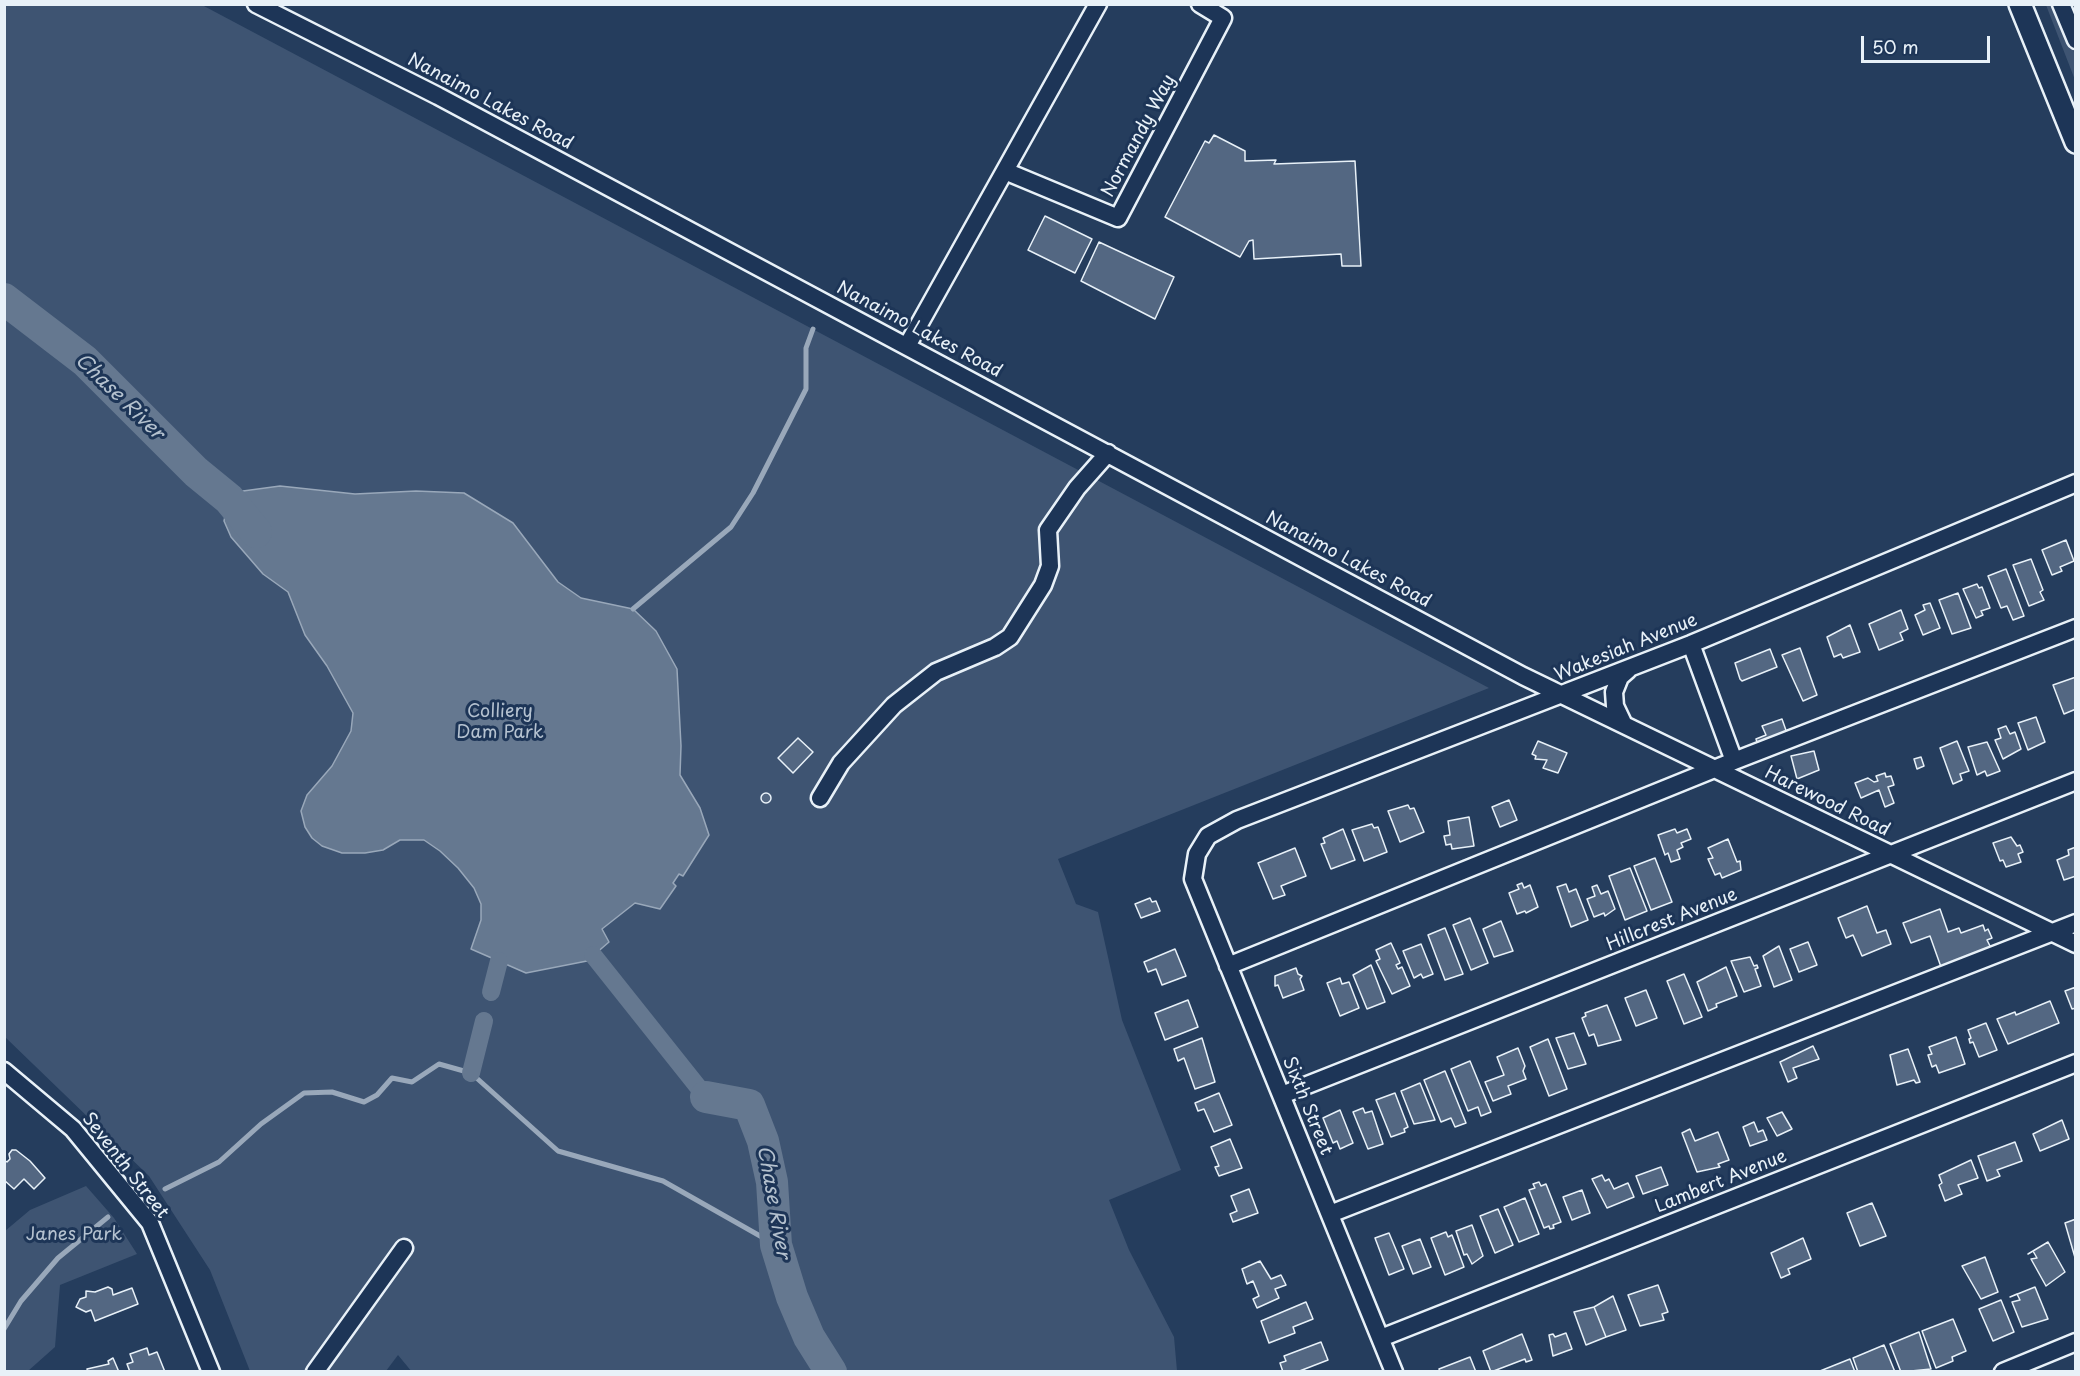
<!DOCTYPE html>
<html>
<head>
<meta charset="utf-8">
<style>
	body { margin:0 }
	#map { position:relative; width:2080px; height:1376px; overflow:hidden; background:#253d5d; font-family:"Playpen Sans",sans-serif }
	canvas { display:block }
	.frame { position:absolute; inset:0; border:6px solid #e8f1f8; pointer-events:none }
	.scale { position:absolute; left:1861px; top:36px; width:129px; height:27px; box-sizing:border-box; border:3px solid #e8f1f8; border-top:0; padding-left:8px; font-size:18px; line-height:21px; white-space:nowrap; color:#e8f1f8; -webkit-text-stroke:4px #1d3557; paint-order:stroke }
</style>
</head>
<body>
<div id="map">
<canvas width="2080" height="1376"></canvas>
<div class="frame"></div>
<div class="scale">50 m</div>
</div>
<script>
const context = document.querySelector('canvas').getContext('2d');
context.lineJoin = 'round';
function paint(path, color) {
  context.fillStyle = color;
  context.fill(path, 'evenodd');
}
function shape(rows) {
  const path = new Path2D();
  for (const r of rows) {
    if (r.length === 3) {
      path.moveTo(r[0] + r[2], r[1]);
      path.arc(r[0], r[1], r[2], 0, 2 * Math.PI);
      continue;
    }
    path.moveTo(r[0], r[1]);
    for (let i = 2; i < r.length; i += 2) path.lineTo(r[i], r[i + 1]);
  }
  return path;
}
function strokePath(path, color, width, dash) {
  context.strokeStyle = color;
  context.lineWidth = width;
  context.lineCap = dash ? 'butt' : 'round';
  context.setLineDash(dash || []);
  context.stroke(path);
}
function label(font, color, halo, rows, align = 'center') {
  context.font = font + ' "Playpen Sans",sans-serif';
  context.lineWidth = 6;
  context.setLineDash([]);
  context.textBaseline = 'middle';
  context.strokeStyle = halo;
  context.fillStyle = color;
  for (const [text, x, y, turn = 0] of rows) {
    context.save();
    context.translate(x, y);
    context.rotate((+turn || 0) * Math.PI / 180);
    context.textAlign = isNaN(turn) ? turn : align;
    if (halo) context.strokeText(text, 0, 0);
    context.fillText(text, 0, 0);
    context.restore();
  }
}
const green = shape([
	[4,5,202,5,1489,688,1058,859,1076,904,1098,912,1122,1020,1181,1170,1109,1200,1129,1250,1174,1337,1177,1371,412,1372,398,1355,386,1371,250,1371,210,1270,149,1176,5,1037],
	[2046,5,2058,5,2075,55,2075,80],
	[86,1186,114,1218,137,1254,60,1285,55,1347,28,1371,5,1371,5,1231,30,1210]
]);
const water = shape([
	[280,486,355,494,416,491,464,493,513,523,558,582,581,598,633,609,656,631,677,669,681,746,680,775,700,808,709,835,683,876,679,874,673,883,676,886,660,909,635,903,602,929,609,942,587,961,526,973,471,949,481,920,481,904,474,888,458,868,440,851,424,840,400,840,383,850,365,853,342,853,322,846,312,838,305,827,301,811,307,795,332,766,351,731,353,713,327,666,305,635,288,592,263,574,231,537,224,521,229,499,243,491,280,486]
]);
const stream = shape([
	[633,609,731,527,753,493,806,389,806,348,813,329],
	[165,1189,219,1162,261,1124,304,1093,332,1092,364,1102,377,1095,392,1078,412,1082,439,1064,471,1073,558,1151,663,1181,776,1245],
	[4,1329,21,1301,58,1258,108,1217]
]);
const canal = shape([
	[593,955,706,1097],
	[491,992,499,961],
	[471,1073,484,1021]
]);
const river = shape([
	[4,299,85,361,196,472,229,499,256,532],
	[706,1097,749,1105,763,1141,772,1182,776,1245,792,1297,809,1337,831,1372]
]);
const building = shape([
	[1214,135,1245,151,1245,161,1276,160,1274,164,1355,161,1361,266,1342,266,1341,254,1254,259,1253,240,1249,241,1240,257,1165,217,1205,141,1209,143,1214,135],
	[1045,216,1092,239,1075,273,1028,250,1045,216],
	[1099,242,1174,277,1155,319,1081,281,1099,242],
	[2066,540,2074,561,2060,567,2062,571,2052,575,2042,550,2066,540],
	[2031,559,2043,590,2040,592,2044,600,2029,606,2013,565,2031,559],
	[2006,569,2024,616,2013,620,2007,606,2001,608,1988,576,2006,569],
	[1977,584,1979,588,1982,587,1990,608,1981,611,1983,615,1976,618,1963,589,1977,584],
	[1958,593,1971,628,1952,634,1939,600,1958,593],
	[1930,603,1940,628,1923,635,1915,615,1925,610,1923,605,1930,603],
	[1901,610,1908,629,1900,633,1903,640,1879,650,1869,624,1901,610],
	[1850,625,1860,652,1843,658,1841,654,1834,657,1827,637,1850,625],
	[1800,648,1817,695,1803,701,1782,655,1800,648],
	[1770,649,1777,667,1742,681,1740,679,1735,663,1770,649],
	[2076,677,2076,709,2064,714,2053,685,2076,677],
	[2036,717,2045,742,2028,750,2018,723,2036,717],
	[1782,719,1788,736,1760,751,1756,739,1766,735,1762,726,1782,719],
	[2006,726,2010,734,2015,732,2021,749,2003,759,1995,740,2001,738,1998,729,2006,726],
	[798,738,813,752,793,773,778,758,798,738],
	[1538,741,1567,753,1558,773,1543,768,1547,760,1535,759,1536,756,1532,754,1538,741],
	[1957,741,1969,771,1960,774,1962,780,1953,784,1940,748,1957,741],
	[1987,742,2000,771,1987,776,1985,771,1977,775,1968,747,1987,742],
	[1814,751,1819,770,1797,779,1791,756,1814,751],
	[1921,757,1924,766,1917,769,1914,759,1921,757],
	[1885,773,1886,777,1891,776,1894,785,1888,787,1894,803,1885,807,1879,790,1861,798,1855,783,1868,778,1874,782,1878,781,1876,776,1885,773],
	[766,798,5],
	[1509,800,1517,820,1500,827,1492,807,1509,800],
	[1408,805,1410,809,1414,808,1424,832,1400,842,1388,811,1408,805],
	[1469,817,1474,846,1452,849,1451,844,1446,845,1444,836,1450,835,1448,821,1469,817],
	[1372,824,1374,828,1378,827,1387,852,1364,861,1352,830,1372,824],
	[1343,829,1355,860,1331,869,1321,844,1325,843,1323,838,1343,829],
	[1675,829,1677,833,1687,829,1691,839,1681,843,1683,847,1677,850,1680,859,1671,862,1668,853,1665,855,1658,835,1675,829],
	[2011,837,2017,846,2020,845,2023,852,2018,854,2021,862,2006,867,2003,860,2000,861,1993,843,2011,837],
	[1728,839,1737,862,1740,861,1741,870,1722,878,1720,873,1715,875,1708,859,1713,858,1708,848,1728,839],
	[2076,847,2076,876,2064,880,2057,860,2069,855,2068,850,2076,847],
	[1295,848,1306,876,1281,886,1285,895,1273,899,1258,863,1295,848],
	[1655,858,1672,902,1651,910,1634,866,1655,858],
	[1630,868,1647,911,1625,920,1609,876,1630,868],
	[1522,883,1524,888,1530,885,1538,907,1526,913,1525,911,1517,914,1509,893,1519,889,1517,885,1522,883],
	[1566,884,1569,892,1576,889,1588,920,1571,927,1557,887,1566,884],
	[1597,885,1601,894,1608,891,1615,909,1605,916,1604,913,1594,917,1587,899,1595,896,1592,887,1597,885],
	[1150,898,1152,902,1156,901,1160,911,1141,918,1135,904,1150,898],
	[1867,906,1877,933,1886,930,1891,944,1862,956,1853,935,1846,938,1838,918,1867,906],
	[1940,909,1948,932,1959,928,1961,933,1983,925,1985,931,1988,929,1992,938,1987,940,1991,948,1941,967,1930,936,1911,943,1903,923,1940,909],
	[1470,918,1488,963,1471,970,1453,925,1470,918],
	[1501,921,1513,951,1494,957,1483,929,1501,921],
	[1445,928,1463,974,1445,980,1428,935,1445,928],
	[1808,942,1817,965,1799,972,1790,949,1808,942],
	[1391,943,1400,963,1396,965,1398,969,1402,967,1410,986,1392,994,1376,961,1380,959,1376,950,1391,943],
	[1421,944,1433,974,1423,978,1421,974,1414,978,1403,951,1421,944],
	[1779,946,1792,980,1774,987,1763,956,1779,946],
	[1175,949,1186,976,1162,985,1156,969,1148,972,1144,962,1175,949],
	[1750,957,1754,966,1757,965,1758,968,1755,969,1761,986,1744,992,1731,961,1750,957],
	[1371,965,1385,1002,1367,1009,1353,975,1371,965],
	[1726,967,1737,996,1716,1004,1717,1007,1708,1011,1697,982,1726,967],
	[1296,968,1298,974,1302,976,1300,979,1304,990,1283,998,1278,985,1275,986,1275,976,1296,968],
	[1684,974,1702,1017,1684,1024,1667,981,1684,974],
	[1340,978,1342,984,1349,982,1359,1008,1340,1016,1327,983,1340,978],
	[2076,987,2076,1008,2072,1009,2065,991,2076,987],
	[1646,990,1657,1018,1636,1026,1625,998,1646,990],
	[1188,1000,1198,1027,1165,1040,1155,1013,1188,1000],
	[2050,1001,2059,1023,2008,1044,1997,1019,2015,1012,2016,1015,2050,1001],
	[1607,1005,1621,1040,1598,1046,1594,1034,1589,1036,1582,1018,1586,1016,1585,1013,1607,1005],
	[1986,1023,1997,1050,1979,1057,1973,1042,1970,1043,1969,1039,1971,1038,1968,1030,1986,1023],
	[1574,1033,1586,1064,1568,1069,1556,1038,1574,1033],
	[1956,1037,1965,1064,1939,1073,1936,1065,1932,1067,1928,1055,1932,1054,1929,1047,1956,1037],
	[1202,1038,1215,1082,1195,1089,1184,1058,1178,1061,1174,1049,1202,1038],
	[1548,1039,1567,1089,1549,1096,1530,1047,1548,1039],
	[1813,1046,1819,1059,1793,1068,1797,1078,1788,1082,1780,1062,1813,1046],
	[1518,1048,1525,1066,1523,1071,1526,1079,1508,1086,1511,1094,1493,1101,1485,1082,1504,1075,1497,1057,1518,1048],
	[1908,1049,1920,1082,1916,1083,1914,1080,1897,1085,1890,1055,1908,1049],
	[1470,1061,1491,1112,1481,1116,1478,1107,1468,1111,1451,1069,1470,1061],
	[1445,1071,1466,1123,1455,1127,1451,1118,1441,1122,1424,1080,1445,1071],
	[1420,1083,1435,1120,1414,1124,1401,1091,1420,1083],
	[1219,1093,1232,1125,1214,1132,1204,1109,1198,1111,1195,1103,1219,1093],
	[1395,1093,1408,1127,1404,1129,1405,1132,1391,1137,1376,1100,1395,1093],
	[1363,1108,1365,1113,1372,1111,1383,1144,1368,1149,1353,1112,1363,1108],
	[1340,1110,1353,1143,1340,1149,1337,1141,1333,1143,1323,1118,1340,1110],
	[1782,1112,1792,1129,1777,1136,1767,1118,1782,1112],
	[2062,1120,2069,1139,2040,1151,2033,1134,2062,1120],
	[1754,1122,1758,1132,1763,1130,1767,1140,1750,1146,1743,1127,1754,1122],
	[1690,1129,1695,1141,1718,1132,1729,1160,1718,1164,1720,1167,1697,1172,1682,1133,1690,1129],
	[1230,1139,1242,1168,1219,1176,1215,1167,1219,1166,1211,1147,1230,1139],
	[2015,1142,2022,1161,1997,1170,2000,1176,1987,1181,1978,1156,2015,1142],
	[12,1150,16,1150,30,1161,45,1178,34,1189,24,1179,14,1189,4,1180,4,1160,7,1162,10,1159,9,1154,12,1150],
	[1971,1160,1978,1178,1958,1185,1962,1194,1945,1201,1939,1185,1942,1183,1939,1175,1971,1160],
	[1661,1167,1668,1185,1643,1194,1636,1176,1661,1167],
	[1602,1175,1605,1181,1609,1179,1614,1189,1628,1183,1634,1197,1607,1208,1592,1179,1602,1175],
	[1539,1182,1541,1186,1546,1184,1561,1222,1553,1225,1554,1228,1550,1229,1549,1226,1544,1228,1529,1190,1535,1188,1533,1184,1539,1182],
	[1249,1189,1258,1213,1233,1222,1230,1214,1237,1211,1231,1196,1249,1189],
	[1582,1190,1590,1213,1572,1220,1563,1197,1582,1190],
	[1525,1198,1539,1234,1519,1242,1504,1207,1525,1198],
	[1872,1203,1886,1236,1860,1246,1847,1213,1872,1203],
	[1498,1209,1513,1245,1495,1253,1480,1216,1498,1209],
	[2076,1219,2076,1261,2065,1223,2076,1219],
	[1472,1225,1483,1256,1472,1264,1467,1254,1464,1255,1456,1231,1472,1225],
	[1446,1232,1448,1237,1452,1235,1464,1267,1445,1275,1431,1238,1446,1232],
	[1389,1233,1404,1269,1389,1275,1375,1238,1389,1233],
	[1803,1238,1811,1259,1788,1269,1790,1274,1781,1278,1771,1253,1803,1238],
	[1420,1239,1431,1267,1413,1274,1402,1246,1420,1239],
	[2048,1242,2065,1272,2046,1286,2031,1259,2037,1258,2033,1251,2028,1254,2048,1242],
	[1985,1257,1998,1292,1981,1299,1962,1266,1985,1257],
	[1260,1261,1271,1279,1281,1275,1286,1285,1275,1289,1279,1298,1257,1308,1253,1299,1259,1296,1253,1281,1247,1284,1242,1269,1260,1261],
	[1658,1285,1668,1312,1662,1314,1664,1320,1640,1326,1628,1295,1658,1285],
	[108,1287,112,1289,113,1295,132,1288,138,1304,95,1321,91,1310,86,1312,76,1307,80,1299,86,1297,86,1291,95,1292,108,1287],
	[2035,1287,2048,1319,2022,1327,2012,1302,2020,1300,2017,1294,2010,1297,2035,1287],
	[1613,1296,1626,1330,1606,1337,1594,1307,1613,1296],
	[2001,1300,2014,1332,1993,1341,1979,1309,2001,1300],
	[1306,1302,1313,1319,1293,1327,1295,1333,1269,1343,1261,1321,1306,1302],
	[1594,1307,1606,1337,1586,1345,1574,1312,1594,1307],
	[1953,1319,1966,1351,1952,1357,1953,1361,1936,1368,1922,1331,1953,1319],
	[1919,1332,1931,1369,1901,1372,1890,1344,1919,1332],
	[1566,1333,1572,1349,1553,1356,1549,1335,1553,1334,1555,1337,1566,1333],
	[1522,1334,1532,1360,1526,1362,1525,1359,1491,1372,1483,1351,1522,1334],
	[1321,1342,1328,1360,1297,1372,1283,1372,1280,1363,1286,1361,1284,1356,1321,1342],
	[1884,1345,1895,1372,1858,1372,1853,1358,1884,1345],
	[147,1348,149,1355,157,1352,165,1372,130,1372,127,1364,133,1362,130,1354,147,1348],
	[1470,1357,1476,1372,1440,1372,1439,1369,1470,1357],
	[113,1358,119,1372,88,1372,87,1369,109,1364,108,1361,113,1358],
	[1850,1359,1855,1372,1820,1372,1820,1371,1850,1359]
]);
const minor = shape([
	[256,4,438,96,1523,676,2076,944],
	[2061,4,2076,40],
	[1005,171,1118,218,1223,18,1200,4],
	[907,346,1098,4],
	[1624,725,1615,706,1614,692,1620,677,1628,670],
	[1734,761,2076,628],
	[820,798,841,763,894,705,936,672,995,647,1010,637,1043,585,1050,566,1048,530,1077,488,1108,453],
	[1228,966,1734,761,1691,644],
	[4,1071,73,1129,150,1223,211,1372],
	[1282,1095,2076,781],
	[1330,1214,2076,923],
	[1381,1338,2076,1063],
	[315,1372,404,1248],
	[1394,1372,1193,879,1197,854,1208,836,1237,820,1691,644,2076,483],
	[2003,1372,2076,1342]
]);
const major = shape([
	[2020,4,2076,142]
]);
const streetNames = [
	["Nanaimo Lakes Road",490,102,28],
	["Normandy Way",1139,136,-62],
	["Nanaimo Lakes Road",919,330,28],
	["Nanaimo Lakes Road",1348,560,28],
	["Wakesiah Avenue",1626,648,-22],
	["Harewood Road",1827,802,26],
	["Hillcrest Avenue",1672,920,-22],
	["Sixth Street",1307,1106,68],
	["Seventh Street",125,1166,52],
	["Lambert Avenue",1721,1182,-22]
];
const parkNames = [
	["Colliery",500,712],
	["Dam Park",500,733],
	["Janes Park",74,1235]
];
const waterNames = [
	["Chase River",119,397,44],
	["Chase River",773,1202,80]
];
paint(green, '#3e5472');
paint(water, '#657890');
strokePath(water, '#99a8ba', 1.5);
strokePath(stream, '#99a8ba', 5);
strokePath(canal, '#657890', 18);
strokePath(river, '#657890', 32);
paint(building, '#536782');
strokePath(building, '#e8f1f8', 1.5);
strokePath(minor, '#e8f1f8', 21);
strokePath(major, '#e8f1f8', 26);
strokePath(minor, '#1d3557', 16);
strokePath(major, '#1d3557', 21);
label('18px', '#e8f1f8', '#1d3557', streetNames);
label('18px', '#b5c2d0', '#1d3557', parkNames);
label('italic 20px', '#b4c1ce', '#1d3557', waterNames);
</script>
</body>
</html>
